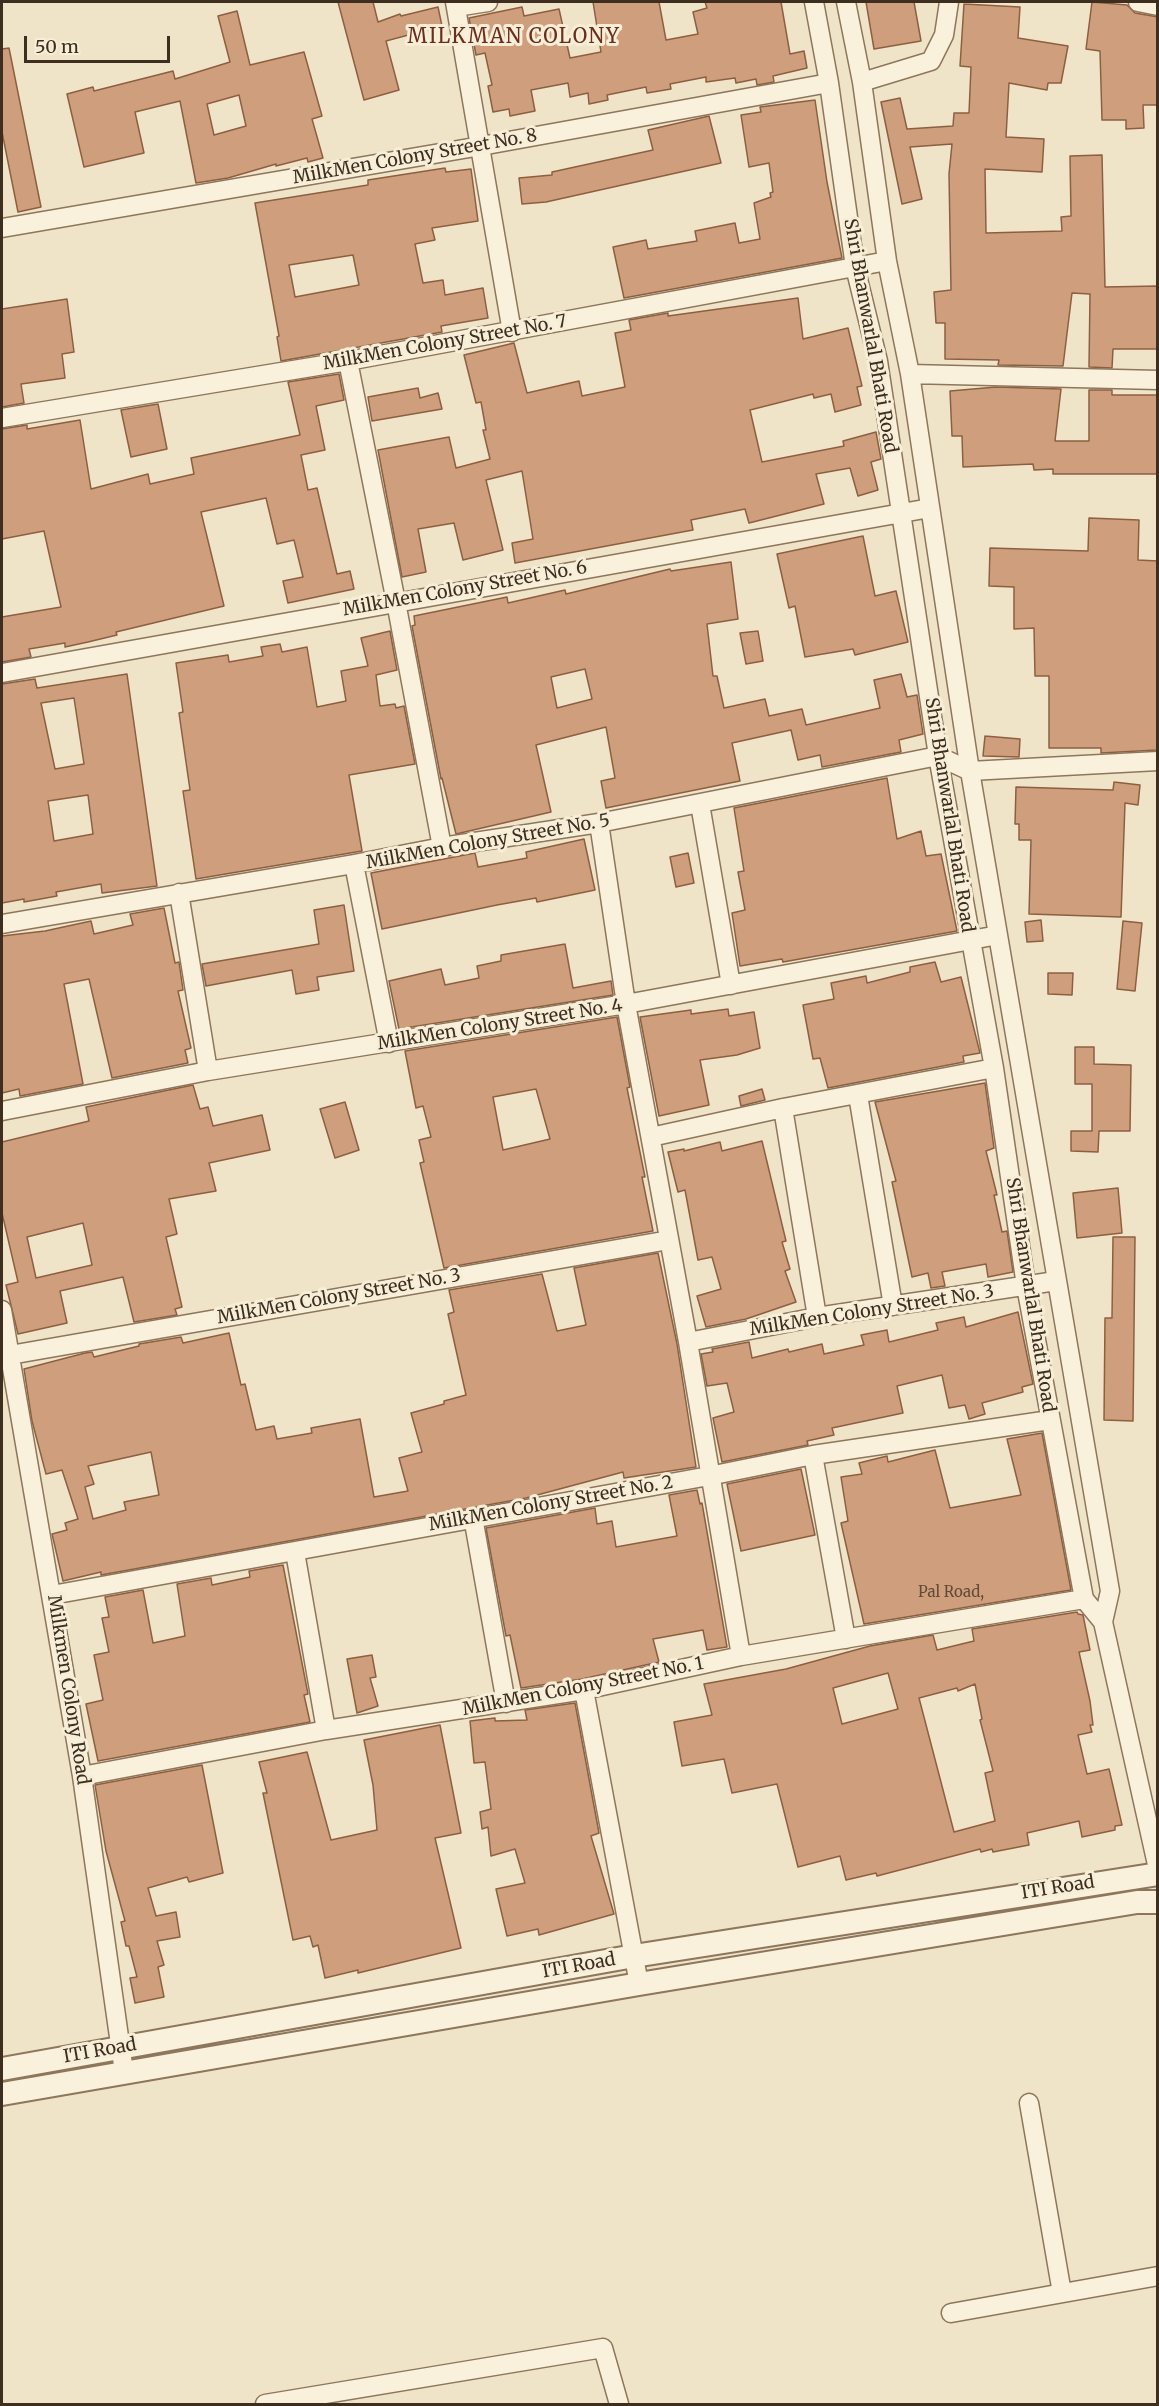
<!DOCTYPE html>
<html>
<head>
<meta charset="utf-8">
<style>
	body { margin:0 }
	#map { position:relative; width:1159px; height:2406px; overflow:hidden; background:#f0e4c8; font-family:Merriweather,serif }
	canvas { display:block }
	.frame { position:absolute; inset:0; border:3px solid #3d2e20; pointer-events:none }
	.scale { position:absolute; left:24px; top:36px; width:146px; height:27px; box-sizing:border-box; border:3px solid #3d2e20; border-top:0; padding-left:8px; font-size:18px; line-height:21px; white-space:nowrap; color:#3d2e20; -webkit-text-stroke:4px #f7eed8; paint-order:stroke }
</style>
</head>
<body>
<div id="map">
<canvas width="1159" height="2406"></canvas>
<div class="frame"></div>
<div class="scale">50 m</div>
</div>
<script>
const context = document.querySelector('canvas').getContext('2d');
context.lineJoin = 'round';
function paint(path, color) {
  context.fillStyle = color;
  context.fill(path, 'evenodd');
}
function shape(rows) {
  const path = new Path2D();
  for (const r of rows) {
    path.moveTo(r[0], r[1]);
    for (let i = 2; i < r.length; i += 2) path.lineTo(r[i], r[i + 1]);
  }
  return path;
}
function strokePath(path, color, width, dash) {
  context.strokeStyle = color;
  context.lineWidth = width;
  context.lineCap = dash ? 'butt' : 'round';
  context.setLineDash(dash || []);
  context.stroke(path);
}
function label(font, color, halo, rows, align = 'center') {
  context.font = font + ' Merriweather,serif';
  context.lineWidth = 6;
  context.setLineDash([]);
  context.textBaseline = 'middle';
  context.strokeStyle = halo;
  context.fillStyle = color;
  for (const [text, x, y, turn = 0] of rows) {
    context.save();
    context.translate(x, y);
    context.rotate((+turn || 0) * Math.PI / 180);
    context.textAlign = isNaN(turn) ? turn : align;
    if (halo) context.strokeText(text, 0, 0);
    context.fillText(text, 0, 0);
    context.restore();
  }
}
const building = shape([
	[338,2,373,2,378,22,400,14,401,16,438,7,442,26,386,41,399,90,364,100,338,2],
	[593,2,659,2,666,40,698,34,693,12,707,8,705,2,781,2,790,54,804,51,807,68,773,76,774,82,757,85,756,79,736,83,735,78,706,82,706,77,670,84,671,89,647,93,646,87,607,95,608,100,589,104,588,93,570,97,568,83,531,90,535,111,510,116,509,109,493,112,488,86,492,85,485,53,476,55,469,18,522,7,524,16,559,9,570,58,601,52,593,2],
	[866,2,914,2,921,41,874,49,866,2],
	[1092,2,1127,5,1135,13,1158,17,1158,105,1143,105,1144,128,1126,129,1126,120,1102,120,1100,51,1086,49,1092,2],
	[964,4,1020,7,1018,38,1068,46,1061,83,1048,83,1047,90,1009,83,1006,137,1044,139,1042,172,985,169,986,233,1062,231,1061,217,1071,216,1070,156,1102,155,1105,287,1158,286,1158,349,1113,349,1112,368,1089,367,1090,294,1072,293,1063,366,998,365,999,360,945,359,945,323,936,323,934,292,951,290,949,174,952,144,910,147,922,199,902,204,881,102,900,98,907,129,953,126,954,113,969,113,971,67,960,66,964,4],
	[237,11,250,65,304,52,322,116,312,119,323,158,308,162,307,158,276,166,276,164,228,178,196,183,180,101,135,112,144,153,84,167,67,94,93,87,94,91,173,71,175,79,230,62,218,16,237,11],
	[239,95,246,126,214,135,207,104,239,95],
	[9,48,41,207,18,212,2,132,2,49,9,48],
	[815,100,827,182,842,258,624,298,613,247,646,240,648,249,697,241,695,231,735,223,739,243,760,239,754,203,771,197,770,193,773,192,769,163,749,167,741,115,761,112,760,107,815,100],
	[709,116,721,163,546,202,522,204,519,178,552,175,552,172,653,150,648,130,709,116],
	[445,168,446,172,471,169,478,221,432,228,435,240,415,244,423,283,443,280,445,295,483,288,488,318,441,326,442,332,281,361,277,337,279,336,255,203,368,185,368,180,445,168],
	[353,255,359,285,295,297,289,265,353,255],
	[798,298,803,339,848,328,862,386,857,387,861,405,835,412,831,394,814,398,813,394,750,410,762,462,844,446,843,441,876,432,881,459,871,462,878,490,858,496,850,468,816,474,824,504,749,523,745,509,691,520,693,530,515,563,512,543,533,539,522,471,486,480,503,550,463,560,454,523,418,529,426,572,402,577,378,450,449,437,456,468,490,459,483,430,486,430,481,402,476,403,464,355,514,343,527,393,579,381,582,396,625,387,615,333,631,330,629,320,668,313,668,316,798,298],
	[67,299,74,352,62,354,65,378,21,384,24,403,2,407,2,309,67,299],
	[339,374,344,400,316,406,325,450,301,455,308,490,317,488,337,574,350,571,354,589,288,603,283,581,303,577,294,540,277,544,266,498,201,512,224,606,116,632,117,635,88,642,65,647,65,643,29,649,31,657,2,662,2,617,61,607,44,531,2,539,2,429,27,425,27,429,80,420,91,489,148,474,150,484,194,474,191,458,300,435,288,382,339,374],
	[996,387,1061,389,1055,441,1089,441,1089,390,1112,390,1112,395,1158,395,1158,474,1053,474,1053,469,1034,470,1033,464,963,467,962,436,952,436,950,391,996,387],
	[418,388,420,398,438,393,442,409,372,421,368,397,418,388],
	[158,404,167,449,131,457,121,410,158,404],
	[1089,518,1139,520,1138,560,1158,561,1157,750,1101,753,1101,748,1049,748,1049,676,1035,676,1034,628,1014,629,1014,587,989,586,990,548,1088,551,1089,518],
	[863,536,875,596,896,591,908,642,855,655,853,649,805,657,795,606,789,608,777,554,863,536],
	[731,562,738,619,707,624,713,676,717,676,724,708,765,699,769,716,802,709,806,725,880,708,874,680,901,674,907,697,917,695,923,734,899,740,901,752,822,767,820,755,798,760,791,730,732,743,740,781,606,808,601,781,615,778,606,727,536,745,551,812,456,834,442,778,441,779,412,626,415,625,414,616,507,597,508,603,565,590,566,594,670,569,671,571,731,562],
	[585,669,592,699,557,708,551,677,585,669],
	[390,631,397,670,376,675,380,706,395,704,396,708,404,706,415,764,349,775,362,851,196,879,183,791,190,790,179,713,183,712,176,663,228,655,229,662,263,656,261,647,280,644,282,652,307,647,317,707,346,701,341,671,368,666,361,638,390,631],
	[758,631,763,661,746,664,740,633,758,631],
	[127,674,157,886,102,893,101,884,56,892,57,896,24,902,24,899,2,903,2,684,35,679,37,688,127,674],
	[74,698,84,764,55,769,41,703,74,698],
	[88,795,93,834,54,841,48,801,88,795],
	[985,736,1020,739,1019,757,983,756,985,736],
	[887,778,897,839,921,831,926,856,941,854,957,931,783,962,782,959,740,966,732,913,745,910,738,872,744,871,734,808,887,778],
	[1114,782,1140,785,1138,805,1125,803,1121,917,1029,914,1031,840,1019,840,1019,824,1015,824,1016,787,1113,790,1114,782],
	[584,839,595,890,537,902,536,898,497,905,382,929,371,873,475,853,478,867,527,858,526,852,584,839],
	[688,853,694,883,676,887,670,857,688,853],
	[344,905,354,971,317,977,319,990,296,994,292,970,206,986,202,964,319,944,314,910,344,905],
	[164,908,175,963,179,962,183,990,178,991,191,1048,185,1050,188,1063,112,1078,89,979,64,984,83,1084,20,1096,19,1089,2,1093,2,936,45,931,91,921,94,934,133,925,130,914,164,908],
	[1041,920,1043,941,1027,942,1025,922,1041,920],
	[1123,921,1142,923,1135,991,1117,989,1123,921],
	[565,944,573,988,611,981,613,995,399,1029,389,981,441,969,445,985,479,978,477,966,501,961,501,955,565,944],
	[935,962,941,982,961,977,980,1053,963,1056,964,1062,828,1088,820,1058,813,1059,803,1005,834,999,831,983,866,976,867,983,910,972,910,967,935,962],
	[1048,973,1073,973,1072,995,1048,994,1048,973],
	[728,1009,729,1016,754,1012,760,1048,737,1055,700,1060,709,1105,659,1116,640,1017,691,1010,691,1014,728,1009],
	[617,1017,630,1087,627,1088,645,1177,642,1177,653,1231,444,1268,420,1163,424,1162,419,1140,431,1137,423,1106,416,1108,405,1051,617,1017],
	[536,1089,550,1139,503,1150,493,1097,536,1089],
	[1075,1047,1094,1047,1094,1064,1131,1065,1130,1131,1099,1131,1098,1152,1071,1151,1071,1131,1092,1131,1092,1084,1075,1084,1075,1047],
	[985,1083,994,1148,986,1151,997,1195,994,1195,1002,1232,1007,1231,1013,1272,988,1277,986,1264,942,1272,945,1286,931,1288,928,1273,912,1277,892,1182,896,1181,875,1102,985,1083],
	[193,1085,200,1109,208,1107,213,1126,262,1115,270,1150,209,1163,216,1191,169,1199,177,1234,166,1237,182,1307,175,1309,177,1315,134,1322,123,1277,60,1291,67,1323,18,1334,6,1285,18,1282,2,1213,2,1142,89,1121,86,1107,193,1085],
	[83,1223,92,1265,36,1278,27,1237,83,1223],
	[762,1089,765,1100,741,1106,739,1096,762,1089],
	[345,1102,359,1150,335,1158,320,1109,345,1102],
	[762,1141,786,1241,782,1242,790,1269,785,1271,796,1302,746,1319,706,1327,697,1296,721,1289,712,1257,698,1260,685,1190,678,1192,668,1152,684,1149,684,1151,720,1142,722,1151,762,1141],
	[1118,1188,1122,1233,1077,1238,1073,1193,1118,1188],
	[1113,1237,1135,1237,1133,1421,1104,1420,1105,1318,1112,1318,1113,1237],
	[658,1253,677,1344,696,1467,624,1478,623,1472,526,1498,101,1575,101,1572,63,1581,52,1534,67,1530,65,1523,78,1519,62,1470,46,1474,32,1421,24,1369,85,1353,92,1352,94,1357,139,1346,139,1344,181,1337,183,1343,229,1333,241,1385,245,1384,256,1430,274,1426,277,1439,312,1433,311,1428,360,1419,374,1497,408,1491,399,1458,422,1452,411,1413,444,1404,444,1401,466,1395,448,1314,454,1312,449,1290,542,1274,557,1331,586,1325,574,1268,658,1253],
	[151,1452,159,1495,124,1502,126,1510,93,1519,85,1487,94,1484,88,1466,151,1452],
	[1018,1312,1033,1384,1022,1387,1023,1392,982,1403,985,1414,969,1419,965,1405,949,1408,942,1375,897,1386,903,1413,832,1428,834,1435,807,1441,808,1445,722,1462,713,1418,734,1412,727,1383,707,1386,701,1354,713,1352,712,1349,749,1342,752,1358,788,1349,789,1352,822,1344,824,1354,864,1345,861,1335,887,1330,889,1342,938,1330,936,1323,964,1317,966,1327,1018,1312],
	[1042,1433,1071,1590,864,1624,841,1523,848,1521,841,1477,862,1474,859,1463,887,1456,888,1462,935,1450,950,1508,1021,1495,1007,1439,1042,1433],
	[801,1469,815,1535,741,1551,727,1484,801,1469],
	[697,1490,700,1504,702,1503,727,1647,707,1650,703,1630,653,1639,659,1662,582,1679,521,1688,510,1635,506,1636,486,1528,595,1508,597,1524,612,1521,616,1547,677,1536,669,1495,697,1490],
	[283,1565,308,1694,304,1695,310,1722,98,1761,86,1704,103,1700,94,1655,109,1652,102,1618,109,1617,105,1597,143,1590,153,1643,185,1636,177,1584,211,1578,212,1585,250,1577,249,1571,283,1565],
	[1077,1612,1078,1614,1083,1615,1090,1650,1079,1652,1090,1701,1093,1725,1090,1725,1092,1732,1078,1735,1087,1774,1109,1769,1122,1825,1115,1826,1115,1830,1082,1837,1079,1821,1027,1833,1029,1845,993,1852,992,1849,981,1852,980,1849,877,1876,876,1873,846,1880,840,1856,798,1867,777,1784,732,1793,724,1759,682,1766,674,1722,712,1715,704,1684,786,1669,870,1646,933,1635,937,1650,974,1641,972,1629,1077,1612],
	[888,1673,898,1709,842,1724,833,1688,888,1673],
	[975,1684,982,1719,980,1720,993,1771,985,1773,995,1821,954,1832,919,1698,957,1688,958,1691,975,1684],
	[372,1655,376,1677,370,1678,378,1706,357,1713,347,1659,372,1655],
	[575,1703,599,1833,591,1836,614,1914,539,1935,538,1929,507,1936,496,1889,525,1883,515,1849,491,1856,488,1827,482,1829,480,1812,491,1809,485,1762,474,1763,470,1721,495,1718,495,1721,527,1720,525,1710,575,1703],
	[440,1725,461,1833,435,1838,461,1948,358,1973,358,1970,325,1978,318,1945,313,1947,310,1936,293,1940,263,1793,267,1793,259,1762,307,1752,331,1840,377,1830,373,1785,364,1740,440,1725],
	[202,1765,223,1873,189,1882,187,1877,148,1888,156,1916,176,1912,180,1937,157,1941,164,1965,158,1967,164,1997,135,2003,130,1978,137,1977,129,1946,126,1946,121,1922,125,1921,106,1851,95,1785,202,1765]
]);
const minor = shape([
	[455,2,512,332],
	[814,2,829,83,855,267,878,361,938,756,994,1068,1026,1286,1084,1599,1103,1622],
	[846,2,862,82,887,261,910,374,970,771,1110,1591,1103,1622,1158,1869],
	[1138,2,1158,6],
	[456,7,488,2],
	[862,82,931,61,944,35,949,2],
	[2,228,481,146,829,83],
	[348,361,396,602,442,847],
	[910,374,1158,380],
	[2,418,348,361,887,261],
	[2,673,930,508],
	[700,804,731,985],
	[599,823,626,1004,688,1342,741,1656],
	[354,864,389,1043],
	[179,893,208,1071],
	[2,924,354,864,442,847,599,823,938,756,970,771,1158,761],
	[858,1095,893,1306],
	[783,1108,817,1317],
	[2,1111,208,1071,626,1004,998,935],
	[651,1137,783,1108,994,1068],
	[2,1310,82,1776,124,2072],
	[688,1342,817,1317,1056,1281],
	[10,1355,669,1240],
	[813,1455,846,1639],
	[473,1517,506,1703],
	[295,1552,326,1730],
	[52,1595,709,1476,813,1455,1050,1420],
	[584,1690,639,1984],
	[82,1776,326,1730,584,1690,741,1656,1084,1599],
	[1029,2103,1062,2293],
	[951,2313,1158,2276],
	[265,2404,603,2348,619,2404]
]);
const tertiary = shape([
	[2,2069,634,1956,1158,1874],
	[2,2094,639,1984,1137,1902,1158,1902]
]);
const numberNames = [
	["Pal Road,",951,1593]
];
const streetNames = [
	["MilkMen Colony Street No. 8",415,157,-10],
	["Shri Bhanwarlal Bhati Road",870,336,80],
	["MilkMen Colony Street No. 7",445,343,-10],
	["MilkMen Colony Street No. 6",465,589,-10],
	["Shri Bhanwarlal Bhati Road",949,815,81],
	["MilkMen Colony Street No. 5",488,842,-10],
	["MilkMen Colony Street No. 4",500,1025,-9],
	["Shri Bhanwarlal Bhati Road",1030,1295,81],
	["MilkMen Colony Street No. 3",339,1297,-10],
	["MilkMen Colony Street No. 3",872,1311,-9],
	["MilkMen Colony Street No. 2",551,1504,-10],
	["MilkMen Colony Street No. 1",583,1687,-11],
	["Milkmen Colony Road",68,1690,81],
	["ITI Road",1058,1888,-9],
	["ITI Road",579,1966,-10],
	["ITI Road",100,2051,-10]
];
const neighbourhoodNames = [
	["MILKMAN COLONY",514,37]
];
paint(building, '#cf9f7d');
strokePath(building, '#8d5f41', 1.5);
strokePath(minor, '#8d765c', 21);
strokePath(tertiary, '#8d765c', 26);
strokePath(minor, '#faf1dc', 18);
strokePath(tertiary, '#faf1dc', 22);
label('15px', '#624a37', null, numberNames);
label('18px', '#3d2e20', '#f7eed8', streetNames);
context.letterSpacing = '1.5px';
label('20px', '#6b2e1e', '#f7eed8', neighbourhoodNames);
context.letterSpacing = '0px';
</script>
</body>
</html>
